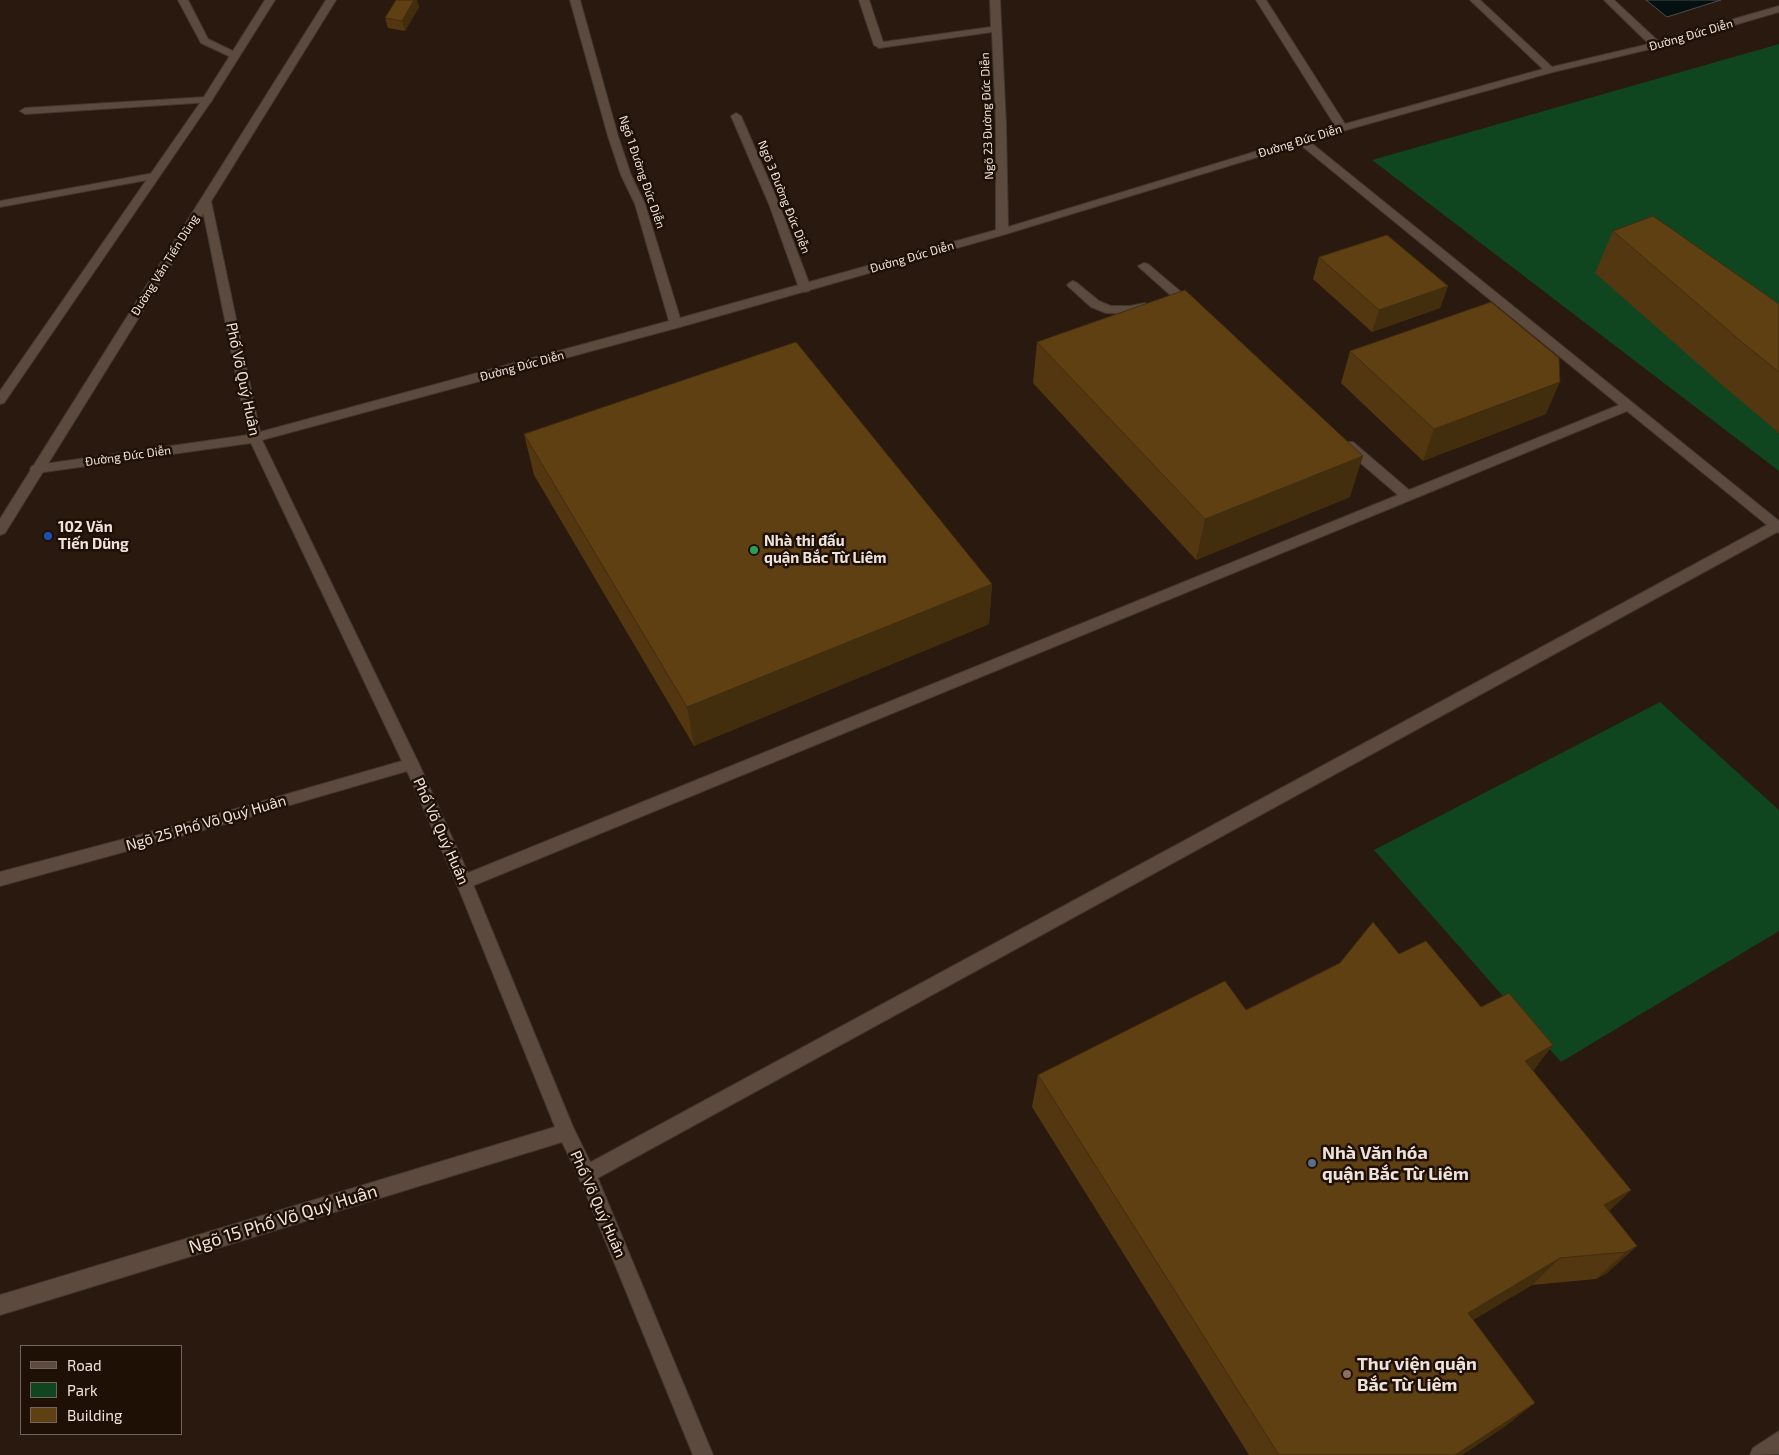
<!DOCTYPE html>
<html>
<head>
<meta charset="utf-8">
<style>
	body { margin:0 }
	#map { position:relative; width:1779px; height:1455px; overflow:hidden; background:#29190f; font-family:"Exo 2",sans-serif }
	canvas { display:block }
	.legend { position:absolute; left:20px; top:1345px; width:162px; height:90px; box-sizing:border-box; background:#1f1006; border:1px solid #72645c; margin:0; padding:6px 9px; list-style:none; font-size:15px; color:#eee3dc }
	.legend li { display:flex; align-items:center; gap:10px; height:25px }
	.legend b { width:25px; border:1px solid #72645c }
</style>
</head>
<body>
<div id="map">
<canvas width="1779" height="1455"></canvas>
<ul class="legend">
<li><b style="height:6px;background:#5c4a3e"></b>Road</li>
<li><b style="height:14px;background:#0f451f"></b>Park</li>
<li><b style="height:14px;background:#5f4013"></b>Building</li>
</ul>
</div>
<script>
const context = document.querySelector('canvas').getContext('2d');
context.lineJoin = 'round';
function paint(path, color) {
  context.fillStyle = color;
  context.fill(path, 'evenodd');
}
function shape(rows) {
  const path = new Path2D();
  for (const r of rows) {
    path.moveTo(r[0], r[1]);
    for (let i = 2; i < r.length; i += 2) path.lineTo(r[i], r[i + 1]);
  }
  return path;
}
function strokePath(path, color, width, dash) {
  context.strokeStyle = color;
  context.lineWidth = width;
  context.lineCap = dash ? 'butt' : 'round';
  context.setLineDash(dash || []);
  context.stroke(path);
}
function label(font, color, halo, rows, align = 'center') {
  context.font = font + ' "Exo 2",sans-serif';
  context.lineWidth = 5;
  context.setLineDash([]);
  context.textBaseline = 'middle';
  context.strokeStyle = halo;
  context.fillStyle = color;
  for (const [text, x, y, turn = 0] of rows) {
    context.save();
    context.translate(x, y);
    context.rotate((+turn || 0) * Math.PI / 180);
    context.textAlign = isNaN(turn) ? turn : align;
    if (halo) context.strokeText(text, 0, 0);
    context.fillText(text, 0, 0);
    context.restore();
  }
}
const green = shape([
	[1779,44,1779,471,1372,160],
	[1660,702,1779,810,1779,931,1561,1062,1374,850]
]);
const water = shape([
	[1646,0,1721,0,1667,17,1646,0]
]);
const service = shape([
	[207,97,212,100,211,102,25,114,20,111,25,108,207,97],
	[736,113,741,116,779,204,811,288,809,291,805,292,799,288,769,204,731,116,736,113],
	[1301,137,1305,138,1779,521,1779,533,1777,532,594,1180,587,1183,580,1180,578,1174,580,1168,1767,525,1627,411,470,887,464,889,458,887,456,882,458,877,1398,495,1343,448,1342,445,1343,442,1353,442,1409,490,1619,405,1297,142,1296,140,1297,138,1301,137],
	[1144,263,1148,264,1194,303,1196,306,1194,309,1186,309,1140,268,1138,266,1144,263],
	[1073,281,1077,283,1099,301,1111,306,1130,306,1145,303,1151,307,1149,310,1130,314,1106,313,1091,307,1069,287,1067,285,1069,283,1073,281]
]);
const minor = shape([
	[570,0,580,0,618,136,631,175,645,204,680,318,996,230,996,125,992,32,879,48,874,45,859,0,869,0,883,42,991,27,990,0,1000,0,1006,125,1008,227,1336,127,1256,0,1266,0,1345,124,1543,69,1470,0,1480,0,1552,67,1649,44,1604,0,1614,0,1658,41,1779,6,1779,12,1659,47,1553,72,1346,130,1006,234,680,327,262,440,419,764,472,882,573,1127,596,1174,713,1455,693,1455,580,1179,562,1142,0,1315,0,1295,555,1127,456,882,407,771,218,826,0,886,0,872,218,814,402,761,251,443,37,473,32,472,30,469,32,466,37,465,248,435,201,201,206,198,211,201,260,432,669,321,635,204,621,175,608,136,570,0],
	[154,173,158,174,159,176,158,178,0,207,0,201,154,173],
	[1779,1431,1779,1454,1750,1455,1753,1448,1779,1431]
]);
const tertiary = shape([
	[178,0,188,0,208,39,237,53,237,57,231,57,201,43,178,0]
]);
const secondary = shape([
	[265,0,275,0,212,100,4,403,0,404,0,391,202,100,265,0],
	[326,0,336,0,5,533,0,535,0,519,326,0]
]);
const wall = shape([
	[396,0,417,0,419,7,405,31,388,28,385,18],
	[1613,231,1779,304,1779,433,1721,384,1595,273],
	[1319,257,1448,286,1440,308,1372,332,1313,279],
	[1037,342,1350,497,1196,560,1033,383],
	[1350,351,1546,414,1423,461,1341,383],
	[524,434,992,584,989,624,694,746,534,475],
	[1399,954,1533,1071,1631,1190,1609,1211,1637,1246,1607,1273,1596,1279,1532,1285,1473,1320,1507,1425,1462,1455,1249,1455,1032,1107,1038,1075,1246,1010]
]);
const shadedWall = shape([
	[414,0,417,0,419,7,405,31,402,21],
	[1448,286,1440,308,1372,332,1379,310],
	[1560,382,1546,414,1423,461,1434,429],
	[1363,456,1350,497,1196,560,1205,519],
	[992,584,989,624,694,746,687,707],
	[1553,1045,1528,1078,1525,1061],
	[1631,1190,1601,1219,1604,1205],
	[1637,1246,1607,1273,1596,1279,1626,1252],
	[1560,1258,1532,1285,1443,1338,1468,1313],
	[1535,1403,1507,1425,1462,1455,1455,1455]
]);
const building = shape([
	[396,0,414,0,402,21,385,18,396,0],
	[1653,216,1779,304,1779,372,1743,343,1613,231,1653,216],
	[1387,235,1448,286,1379,310,1319,257,1387,235],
	[1185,290,1363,456,1205,519,1037,342,1185,290],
	[1491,302,1559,358,1560,382,1434,429,1350,351,1491,302],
	[796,342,992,584,687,707,524,434,796,342],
	[1373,922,1399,954,1426,941,1481,1007,1509,993,1553,1045,1525,1061,1631,1190,1604,1205,1637,1246,1626,1252,1560,1258,1468,1313,1535,1403,1455,1455,1279,1455,1038,1075,1225,981,1246,1010,1340,963,1373,922]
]);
const markers = [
	[48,536,5,"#1a4fb4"],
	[754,550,5,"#2e9e5b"],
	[1312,1163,5,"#5c6f8a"],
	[1347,1374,5,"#8d6e63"]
];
const farStreetnames = [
	["Đường Đức Diễn",1691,35,-16],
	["Ngõ 23 Đường Đức Diễn",987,116,-92],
	["Đường Đức Diễn",1300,141,-17],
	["Ngõ 1 Đường Đức Diễn",642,172,71],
	["Ngõ 3 Đường Đức Diễn",784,197,68],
	["Đường Đức Diễn",912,257,-16],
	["Đường Văn Tiến Dũng",165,265,-58],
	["Đường Đức Diễn",522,366,-15],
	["Đường Đức Diễn",128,456,-8]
];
const streetNames = [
	["Phố Võ Quý Huân",243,379,78],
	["Ngõ 25 Phố Võ Quý Huân",206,823,-16],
	["Phố Võ Quý Huân",441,831,66],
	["Phố Võ Quý Huân",598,1204,66]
];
const poiNames = [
	["102 Văn",58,527],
	["Tiến Dũng",58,544],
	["Nhà thi đấu",764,541],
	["quận Bắc Từ Liêm",764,558]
];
const nearPoinames = [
	["Nhà Văn hóa",1322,1153],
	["quận Bắc Từ Liêm",1322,1174],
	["Thư viện quận",1357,1364],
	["Bắc Từ Liêm",1357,1385]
];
const nearStreetnames = [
	["Ngõ 15 Phố Võ Quý Huân",283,1219,-17]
];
paint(green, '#0f451f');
paint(water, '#051010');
strokePath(water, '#4b4f4d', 1);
strokePath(service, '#423630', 2);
strokePath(minor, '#423630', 2);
strokePath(tertiary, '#423630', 2);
strokePath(secondary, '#423630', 2);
paint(service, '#5c4a3e');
paint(minor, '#5c4a3e');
paint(tertiary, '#5c4a3e');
paint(secondary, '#5c4a3e');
paint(wall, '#523710');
paint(shadedWall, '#422d0d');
paint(building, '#5f4013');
strokePath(building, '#422d0d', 1);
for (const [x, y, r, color] of markers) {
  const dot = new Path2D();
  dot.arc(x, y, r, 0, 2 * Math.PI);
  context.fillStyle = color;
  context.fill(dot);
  strokePath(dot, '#1f1006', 2);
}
label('12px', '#eee3dc', '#1f1006', farStreetnames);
label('15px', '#eee3dc', '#1f1006', streetNames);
label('bold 15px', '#eee3dc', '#1f1006', poiNames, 'left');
label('bold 18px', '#eee3dc', '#1f1006', nearPoinames, 'left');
label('18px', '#eee3dc', '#1f1006', nearStreetnames);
</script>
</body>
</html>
